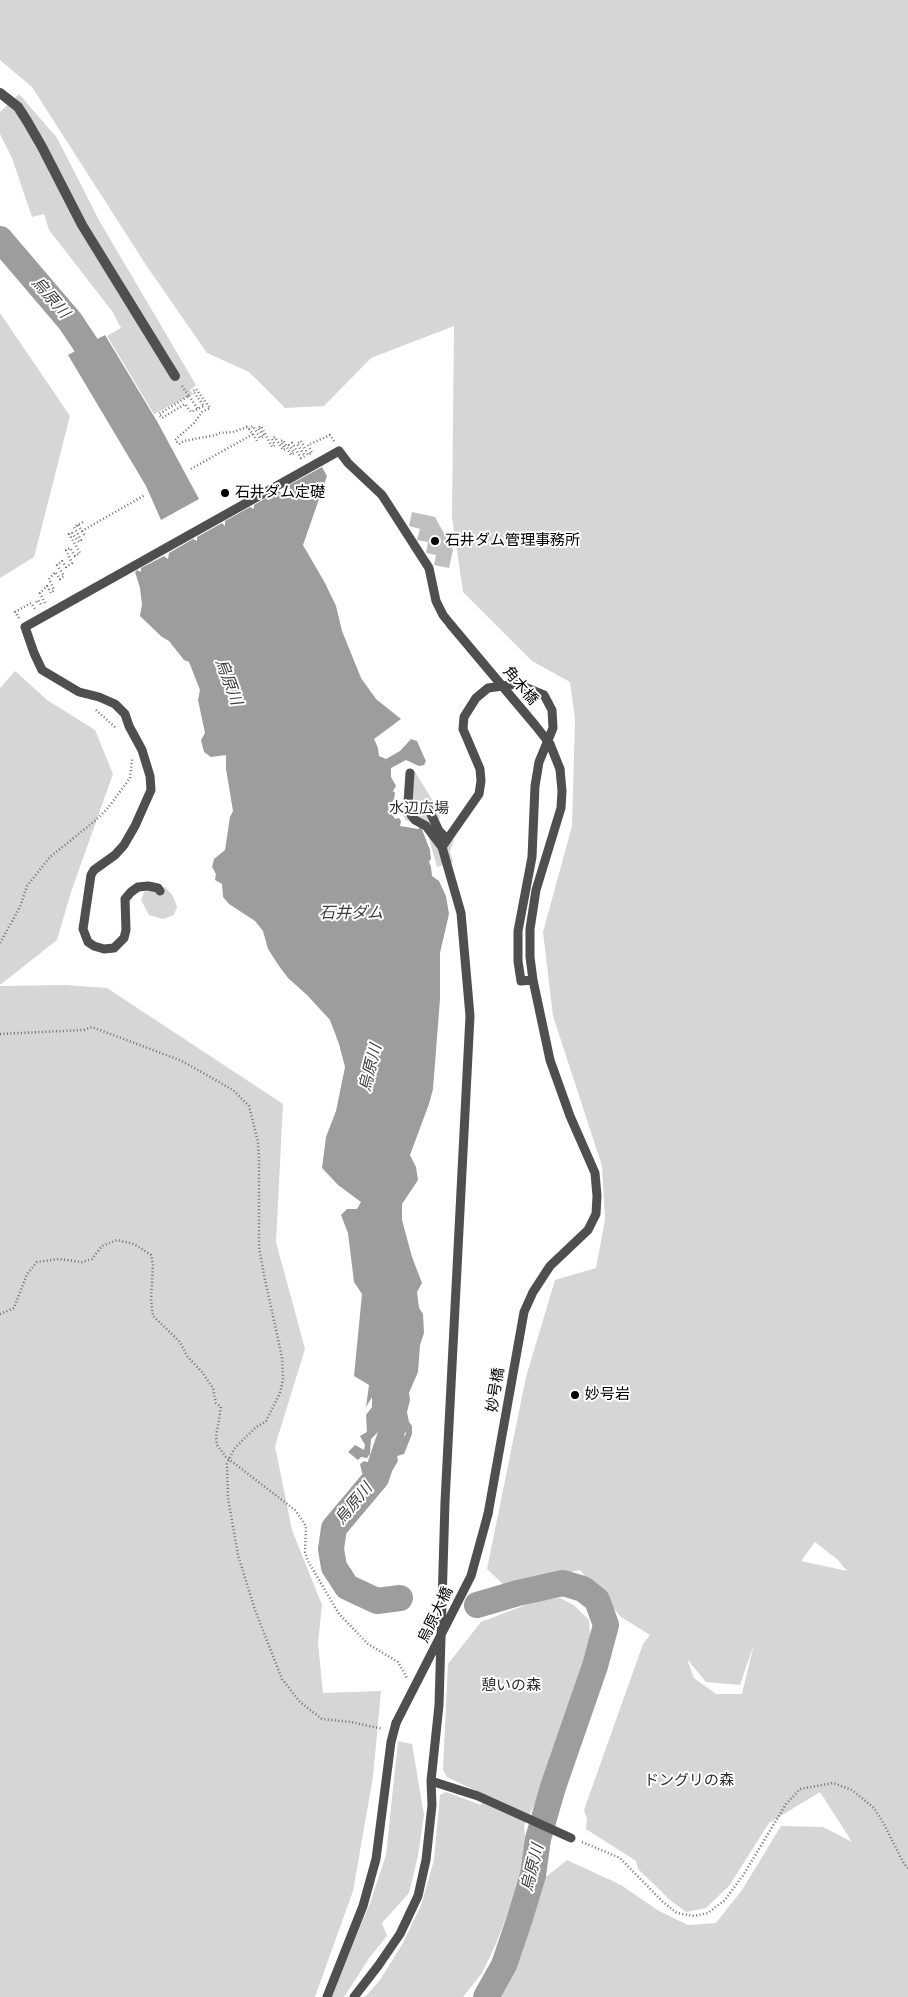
<!DOCTYPE html>
<html>
<head>
<meta charset="utf-8">
<style>
	body { margin:0 }
	canvas { display:block; background:#fff }
</style>
</head>
<body>
<canvas width="908" height="1997"></canvas>
<script>
const context = document.querySelector('canvas').getContext('2d');
context.lineJoin = 'round';
function paint(path, color) {
  context.fillStyle = color;
  context.fill(path, 'evenodd');
}
function shape(rows) {
  const path = new Path2D();
  for (const r of rows) {
    path.moveTo(r[0], r[1]);
    for (let i = 2; i < r.length; i += 2) path.lineTo(r[i], r[i + 1]);
  }
  return path;
}
function strokePath(path, color, width, dash) {
  context.strokeStyle = color;
  context.lineWidth = width;
  context.lineCap = dash ? 'butt' : 'round';
  context.setLineDash(dash || []);
  context.stroke(path);
}
function label(font, color, halo, rows, align = 'center') {
  context.font = font + ' "Space Grotesk","Noto Sans JP",sans-serif';
  context.lineWidth = 4;
  context.setLineDash([]);
  context.textBaseline = 'middle';
  context.strokeStyle = halo;
  context.fillStyle = color;
  for (const [text, x, y, turn = 0] of rows) {
    context.save();
    context.translate(x, y);
    context.rotate((+turn || 0) * Math.PI / 180);
    context.textAlign = isNaN(turn) ? turn : align;
    if (halo) context.strokeText(text, 0, 0);
    context.fillText(text, 0, 0);
    context.restore();
  }
}
const green = shape([
	[0,0,908,0,908,1997,501,1997,537,1884,567,1860,621,1885,659,1911,688,1925,716,1923,742,1890,781,1826,823,1827,852,1842,820,1792,769,1823,729,1886,706,1908,686,1912,670,1900,638,1869,636,1861,586,1829,587,1819,584,1810,643,1644,650,1635,621,1617,580,1570,505,1586,487,1569,526,1377,555,1280,596,1268,605,1220,602,1166,553,1016,543,932,572,826,575,719,570,682,532,661,463,592,452,517,454,326,371,358,324,406,285,408,249,372,207,353,146,265,32,87,0,60],
	[815,1542,838,1560,847,1571,801,1561],
	[754,1644,742,1694,716,1694,694,1678,687,1659,706,1682,740,1685],
	[19,94,57,138,100,222,196,385,190,390,193,394,154,414,107,336,121,328,112,311,49,230,44,214,32,217,12,158,0,134,0,112],
	[0,313,70,416,34,557,0,578],
	[15,671,47,700,95,730,113,774,71,892,57,940,0,985,0,688],
	[406,770,415,772,440,812,439,824,454,840,450,851,453,862,437,867,427,831,406,820,402,814],
	[165,887,173,896,177,907,174,915,163,919,149,915,141,900,144,892,151,890,157,892],
	[65,985,107,988,283,1104,276,1242,305,1349,275,1446,292,1530,322,1605,318,1643,323,1693,381,1691,373,1777,353,1891,315,1997,0,1997,0,986],
	[560,1598,575,1606,589,1620,590,1636,565,1728,538,1797,524,1826,526,1845,521,1880,495,1946,482,1973,463,1997,365,1997,380,1980,403,1943,421,1905,434,1860,440,1795,446,1792,481,1805,485,1795,447,1777,443,1770,448,1664,481,1622,536,1601],
	[398,1741,412,1744,424,1815,418,1856,409,1893,382,1923,387,1936,370,1957,344,1997,331,1997,370,1903,386,1855]
]);
const water = shape([
	[105,335,158,423,199,499,161,520,146,486,68,355],
	[322,467,327,476,303,545,325,583,336,606,342,631,361,678,376,699,401,719,374,739,378,748,379,756,386,759,400,751,411,739,417,741,424,757,426,761,424,765,419,766,406,760,391,768,391,777,396,786,393,791,395,793,394,799,388,808,395,819,399,818,401,821,400,826,418,829,421,827,430,850,431,859,429,862,431,867,432,876,439,881,446,896,449,914,440,953,440,999,433,1089,429,1104,410,1155,416,1167,418,1180,402,1204,402,1220,412,1257,422,1283,417,1292,419,1308,423,1314,424,1333,420,1345,418,1372,409,1393,410,1400,407,1412,409,1422,412,1426,412,1434,404,1454,397,1456,398,1461,392,1471,387,1472,388,1475,385,1477,384,1475,381,1476,381,1479,375,1471,371,1476,367,1477,362,1473,360,1464,364,1461,373,1464,371,1457,375,1454,379,1457,383,1467,385,1461,394,1456,395,1447,406,1434,405,1431,392,1444,388,1450,383,1452,383,1427,399,1422,388,1410,382,1421,380,1430,371,1439,370,1454,367,1458,361,1457,358,1460,348,1452,355,1445,364,1450,365,1445,360,1436,367,1432,366,1415,372,1407,372,1397,366,1407,369,1385,354,1376,362,1294,354,1282,348,1233,341,1215,347,1209,357,1209,361,1202,338,1185,322,1168,326,1137,336,1111,345,1067,339,1044,330,1020,307,995,288,978,279,966,268,949,263,931,255,921,229,904,223,897,222,884,215,880,216,874,212,867,214,859,225,850,230,817,233,811,226,769,226,755,211,757,204,752,201,740,205,733,198,700,200,690,189,662,184,660,169,641,162,637,140,616,142,604,140,588,135,572,137,570,141,572,141,568,164,556,168,559,169,553,193,539,197,541,197,537,222,523,225,526,225,521,250,507,254,509,254,505,278,491,283,494,286,494,290,490,289,485]
]);
const river = shape([
	[0,239,70,321,96,360],
	[392,1381,394,1394,392,1431,376,1478,334,1528,331,1549,334,1567,347,1587,377,1601,400,1598],
	[477,1605,518,1593,563,1583,583,1589,597,1600,606,1625,595,1666,553,1787,538,1839,533,1875,520,1918,504,1965,486,1997]
]);
const building = shape([
	[412,512,435,517,453,550,449,568,434,565,436,555,426,553,428,542,417,540,420,529,409,526]
]);
const path = shape([
	[182,386,189,396,159,414,162,418,185,404,191,412,204,406,193,391,196,389,210,408,202,412,194,423,175,440,179,444,184,441,216,435,219,433,233,432,247,427,249,429,253,426,260,438,264,436,258,428,261,426,272,447,275,445,272,439,275,437,283,450,285,449,281,441,283,440,291,455,294,453,289,445,292,443,301,458,305,456,297,444,301,441,308,455,312,453,308,445,330,435,334,441],
	[189,396,198,409],
	[253,434,257,441],
	[191,469,253,434,249,429],
	[78,525,82,531,145,495],
	[82,531,86,537],
	[36,602,38,600,42,606],
	[45,603,40,593,47,586,51,593,54,590,49,579,55,572,60,579,64,576,57,565,62,561,66,567,72,563,66,550,70,548,75,556,80,553,69,534,72,533,79,542,81,540,74,527,83,522],
	[19,618,15,612,31,603,35,609],
	[96,710,116,728],
	[0,943,20,907,27,886,50,857,96,820,108,808,130,778,132,759],
	[0,1034,84,1030,92,1027,182,1061,233,1090,249,1106,258,1142,259,1158,259,1247,264,1275,282,1357,283,1379,280,1393,266,1421,255,1428,234,1449,227,1464,228,1498,238,1555,255,1610,282,1679,300,1702,322,1719,351,1722,383,1729],
	[0,1314,14,1308,27,1274,37,1262,59,1259,82,1262,92,1259,102,1246,117,1240,134,1244,151,1255,153,1265,151,1299,153,1316,180,1342,187,1356,202,1372,213,1388,216,1403,221,1407,216,1437,217,1445,226,1457,295,1510,306,1526,305,1552,308,1561,339,1614,368,1644,398,1662,407,1678],
	[582,1842,620,1858,663,1902,677,1913,694,1916,708,1913,725,1900,744,1874,786,1804,800,1789,833,1783,852,1790,874,1808,885,1826,904,1864,908,1868]
]);
const service = shape([
	[410,773,408,804,411,815,415,820,426,826,442,847],
	[428,808,439,831,447,839],
	[160,891,158,888,148,886,138,887,131,892,125,899,126,930,124,938,114,948,104,949,94,946,88,942,83,929,91,875,94,870,115,855,124,845,135,826,151,790,150,776,142,750,129,726,125,714,115,704,99,697,79,692,42,670,34,653,25,627,339,451,348,463,382,495,402,526,429,568,436,601,443,615,451,625],
	[488,1514,524,1312,533,1292,550,1266,588,1230,596,1214,597,1196,595,1173,570,1116,550,1060,533,980,530,957,530,929,536,890,561,808,562,791,560,769],
	[431,1781,478,1796,571,1838],
	[327,1997,363,1906,376,1859,391,1742,396,1723],
	[354,1997,378,1966,400,1934,418,1896,426,1860,432,1805,431,1781,439,1705,445,1502,470,1016,461,913,442,847,479,794,481,781,480,769,463,729,464,717,476,698,488,688,517,684,544,695,552,710,553,728,539,762,535,786,532,857,518,931,518,961,521,981,533,980]
]);
const minor = shape([
	[0,93,18,107,27,121,42,147,82,225,175,376]
]);
const serviceBridge = shape([
	[451,625,535,725,550,744,560,769],
	[396,1723,471,1576,488,1514]
]);
const markers = [
	[225,493,5,"#000"],
	[435,541,5,"#000"],
	[575,1395,5,"#000"]
];
const poiNames = [
	["石井ダム定礎",235,493],
	["石井ダム管理事務所",445,541],
	["妙号岩",585,1395]
];
const streetNames = [
	["角木橋",520,686,50],
	["妙号橋",496,1390,-81],
	["烏原大橋",436,1615,-64]
];
const parkNames = [
	["水辺広場",419,809],
	["憩いの森",511,1686],
	["ドングリの森",689,1781]
];
const waterNames = [
	["烏原川",50,298,49],
	["烏原川",228,682,70],
	["石井ダム",351,914],
	["烏原川",371,1068,-76],
	["烏原川",354,1504,-50],
	["烏原川",533,1868,-76]
];
paint(green, '#d6d6d6');
paint(water, '#9d9d9d');
strokePath(river, '#9d9d9d', 26);
paint(building, '#bfbfbf');
strokePath(path, '#717171', 2.5, [1, 2.5]);
strokePath(service, '#4f4f4f', 9);
strokePath(minor, '#4f4f4f', 10);
strokePath(serviceBridge, '#4f4f4f', 9);
for (const [x, y, r, color] of markers) {
  const dot = new Path2D();
  dot.arc(x, y, r, 0, 2 * Math.PI);
  context.fillStyle = color;
  context.fill(dot);
  strokePath(dot, '#fff', 2);
}
label('15px', '#000', '#fff', poiNames, 'left');
label('15px', '#000', '#fff', streetNames);
label('15px', '#2d2d2d', '#fff', parkNames);
label('italic 16px', '#3e3e3e', '#fff', waterNames);
</script>
</body>
</html>
